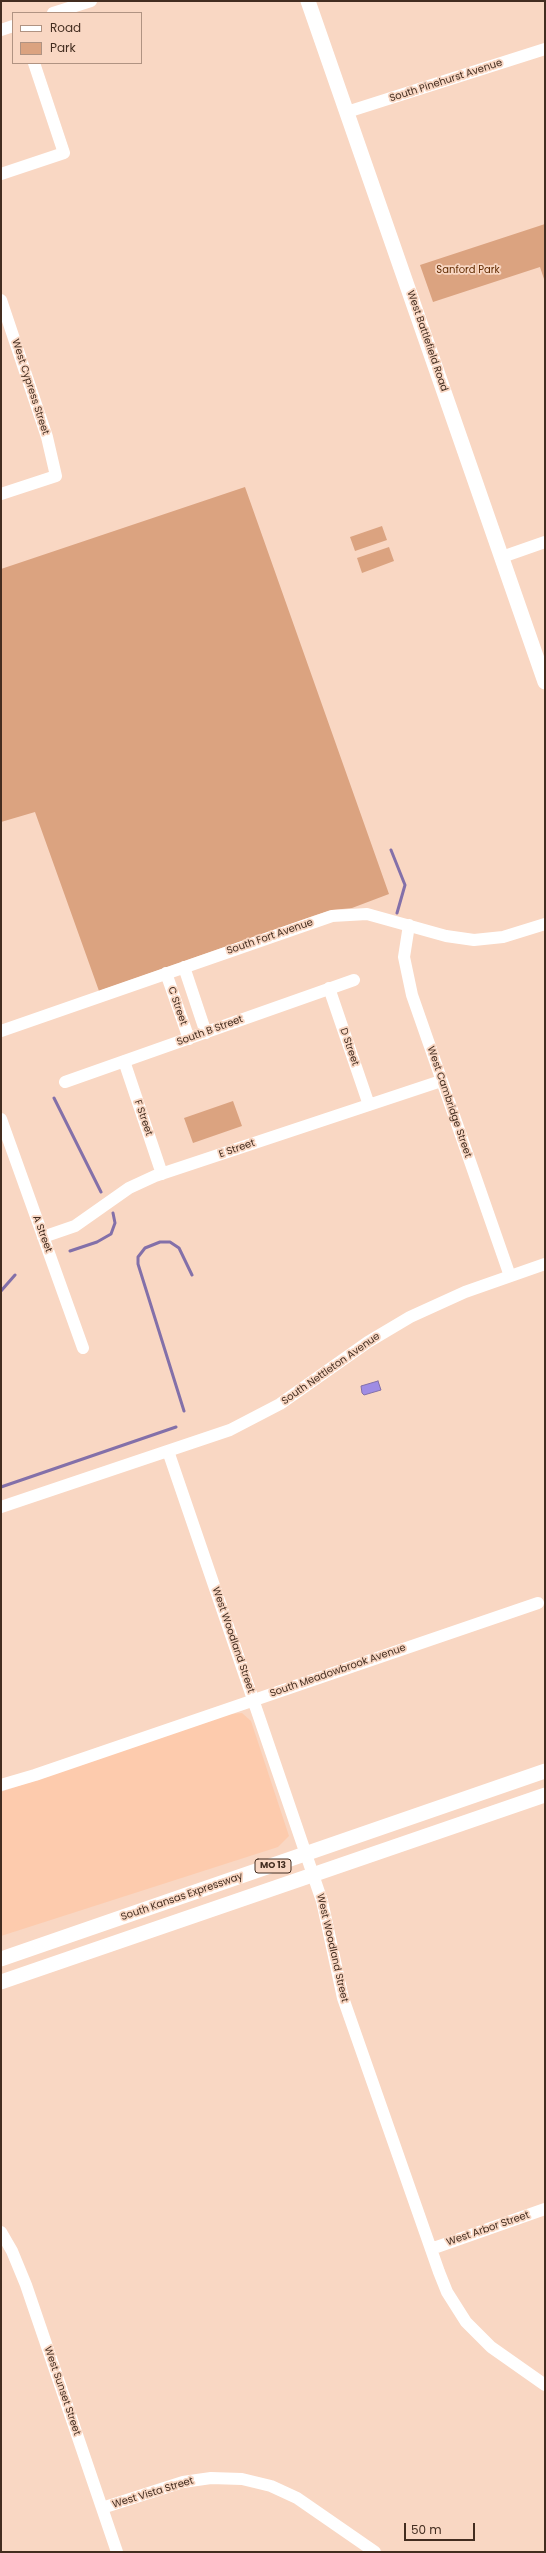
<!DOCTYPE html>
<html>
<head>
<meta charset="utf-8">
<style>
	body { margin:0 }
	#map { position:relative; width:546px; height:2553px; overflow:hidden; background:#f9d7c3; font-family:Poppins,sans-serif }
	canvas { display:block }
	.frame { position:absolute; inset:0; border:2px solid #432d20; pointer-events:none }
	.legend { position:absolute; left:12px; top:12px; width:130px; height:52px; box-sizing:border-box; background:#f9d7c3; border:1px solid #b09382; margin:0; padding:5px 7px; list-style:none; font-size:12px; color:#432d20 }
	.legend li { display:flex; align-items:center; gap:8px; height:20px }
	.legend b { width:20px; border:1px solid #b09382 }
	.scale { position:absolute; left:404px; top:2523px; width:71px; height:18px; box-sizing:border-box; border:2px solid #432d20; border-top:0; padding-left:5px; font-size:12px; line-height:14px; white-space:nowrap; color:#432d20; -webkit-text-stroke:3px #f9d7c3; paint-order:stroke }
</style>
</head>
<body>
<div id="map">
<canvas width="546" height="2553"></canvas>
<div class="frame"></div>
<ul class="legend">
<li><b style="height:5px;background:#fff"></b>Road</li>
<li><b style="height:11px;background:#dba380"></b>Park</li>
</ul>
<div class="scale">50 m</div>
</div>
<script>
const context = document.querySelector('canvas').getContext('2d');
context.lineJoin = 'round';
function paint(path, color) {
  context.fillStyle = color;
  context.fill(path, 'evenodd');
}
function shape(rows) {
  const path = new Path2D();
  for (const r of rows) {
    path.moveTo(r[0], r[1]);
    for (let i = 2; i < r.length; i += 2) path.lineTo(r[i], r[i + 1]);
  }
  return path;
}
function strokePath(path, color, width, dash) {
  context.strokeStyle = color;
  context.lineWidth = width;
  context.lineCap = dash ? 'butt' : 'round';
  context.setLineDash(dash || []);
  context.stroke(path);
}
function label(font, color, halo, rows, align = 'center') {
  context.font = font + ' Poppins,sans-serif';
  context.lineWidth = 3.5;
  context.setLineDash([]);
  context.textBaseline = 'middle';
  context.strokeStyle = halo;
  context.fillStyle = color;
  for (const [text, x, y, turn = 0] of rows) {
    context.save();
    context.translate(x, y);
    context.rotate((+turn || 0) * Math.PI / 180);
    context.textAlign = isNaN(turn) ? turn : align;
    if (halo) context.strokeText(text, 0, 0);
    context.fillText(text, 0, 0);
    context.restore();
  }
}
const built = shape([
	[242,1713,251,1721,289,1836,278,1847,1,1936,1,1792,230,1714]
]);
const green = shape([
	[545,224,545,282,540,267,433,302,420,265],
	[245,487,389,894,352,908,332,910,313,916,99,991,35,812,1,822,1,569],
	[382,526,387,540,355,551,350,537],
	[389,547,394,561,362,573,357,558],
	[233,1101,242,1126,193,1143,184,1118]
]);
const water = shape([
	[378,1381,381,1390,364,1395,362,1393,361,1386,378,1381]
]);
const stream = shape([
	[391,850,405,885,397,913],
	[54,1098,101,1192],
	[70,1251,97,1242,111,1234,115,1223,113,1213],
	[1,1291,15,1275],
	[184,1411,138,1264,138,1257,145,1248,160,1242,170,1242,179,1248,192,1275],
	[1,1487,176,1427]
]);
const minor = shape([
	[53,13,91,1],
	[1,30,13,26],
	[347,112,545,49],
	[1,174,64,153,34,63],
	[1,300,47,437,56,476,1,494],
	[502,557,545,542],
	[409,925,404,957,412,995,510,1276],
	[184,967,206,1033],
	[166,973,189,1039],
	[329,988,369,1105],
	[1,1031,332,916,367,914,446,936,474,940,503,937,545,924],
	[124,1061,162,1174],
	[65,1082,354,980],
	[1,1119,83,1348],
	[43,1237,75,1226,129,1188,155,1176,441,1081],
	[168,1451,322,1901,343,1998,439,2272,447,2292,466,2322,491,2347,545,2385],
	[1,1507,230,1430,280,1404,368,1342,410,1317,465,1292,545,1264],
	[1,1785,35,1775,538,1603],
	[1,2232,12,2251,26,2285,117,2552],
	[431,2249,545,2209],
	[102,2508,183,2482,211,2478,242,2479,271,2486,297,2498,375,2552]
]);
const major = shape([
	[308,1,545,682],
	[1,1959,545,1771],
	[1,1982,545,1795]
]);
const shields = [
	[273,1866,36]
];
const shieldNames = [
	["MO 13",273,1866]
];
const streetNames = [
	["South Pinehurst Avenue",446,81,-18],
	["West Battlefield Road",427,341,71],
	["West Cypress Street",30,387,72],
	["South Fort Avenue",270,937,-19],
	["C Street",177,1006,71],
	["South B Street",210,1031,-20],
	["D Street",349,1047,71],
	["West Cambridge Street",449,1102,71],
	["F Street",143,1118,71],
	["E Street",237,1149,-19],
	["A Street",42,1234,70],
	["South Nettleton Avenue",331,1369,-35],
	["West Woodland Street",233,1640,71],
	["South Meadowbrook Avenue",338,1671,-19],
	["South Kansas Expressway",182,1897,-19],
	["West Woodland Street",332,1948,77],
	["West Arbor Street",488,2229,-19],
	["West Sunset Street",62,2391,71],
	["West Vista Street",153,2493,-17]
];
const parkNames = [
	["Sanford Park",468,270]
];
paint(built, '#fdcbad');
paint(green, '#dba380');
paint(water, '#9f8ce4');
strokePath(water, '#8370a9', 1);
strokePath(stream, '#8370a9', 3);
strokePath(minor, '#fff', 12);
strokePath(major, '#fff', 15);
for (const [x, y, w] of shields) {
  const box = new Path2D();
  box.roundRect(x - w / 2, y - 7, w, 14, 3);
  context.fillStyle = '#f9d7c3';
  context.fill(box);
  strokePath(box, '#432d20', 1);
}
label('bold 9px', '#432d20', null, shieldNames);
label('10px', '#432d20', '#f9d7c3', streetNames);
label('10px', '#612b00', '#f9d7c3', parkNames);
</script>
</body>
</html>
